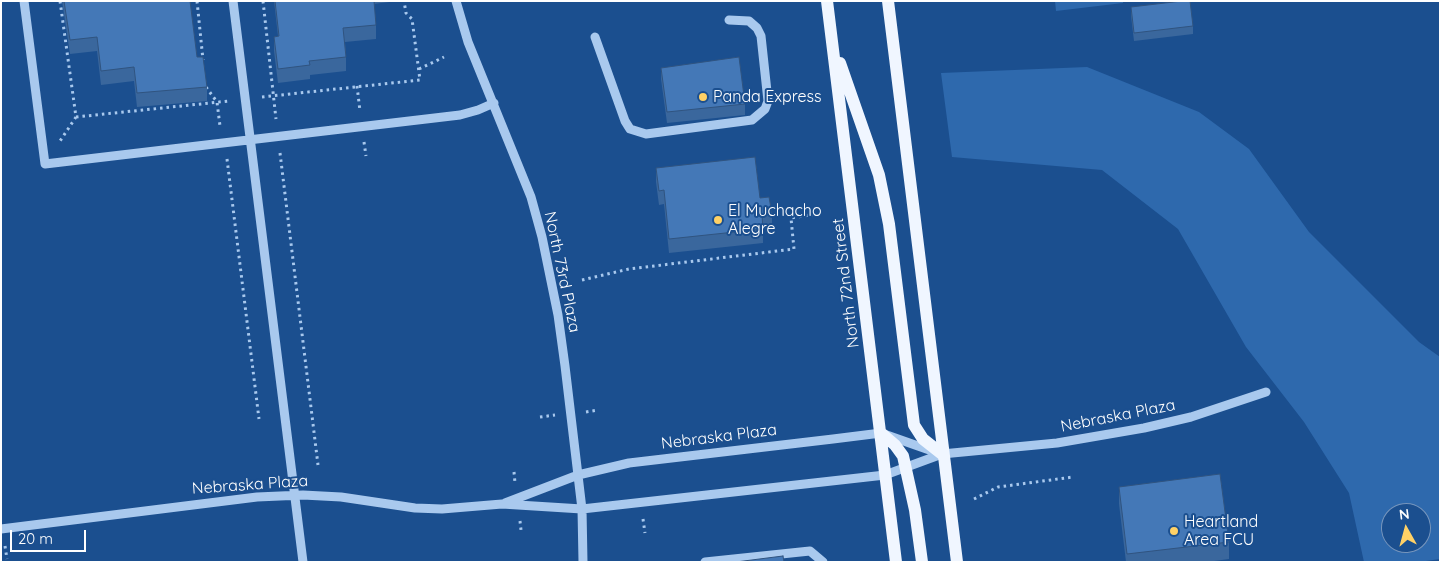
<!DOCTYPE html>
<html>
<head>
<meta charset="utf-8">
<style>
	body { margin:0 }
	#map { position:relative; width:1441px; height:563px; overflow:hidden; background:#1b4f8f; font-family:Quicksand,sans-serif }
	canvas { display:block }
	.frame { position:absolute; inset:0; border:2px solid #fff; pointer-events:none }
	.north { position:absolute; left:1381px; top:503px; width:50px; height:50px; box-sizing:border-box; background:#1b4f8f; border:1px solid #7695bc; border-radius:50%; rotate:353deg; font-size:14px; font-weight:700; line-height:20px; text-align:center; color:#fff }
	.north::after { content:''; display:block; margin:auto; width:18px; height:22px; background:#ffd166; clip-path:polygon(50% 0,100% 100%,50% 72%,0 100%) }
	.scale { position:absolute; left:10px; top:530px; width:76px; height:22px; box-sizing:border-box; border:2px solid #fff; border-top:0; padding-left:6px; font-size:15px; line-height:18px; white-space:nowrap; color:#fff; -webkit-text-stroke:4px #1b4f8f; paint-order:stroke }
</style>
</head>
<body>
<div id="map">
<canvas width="1441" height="563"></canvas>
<div class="frame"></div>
<div class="north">N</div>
<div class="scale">20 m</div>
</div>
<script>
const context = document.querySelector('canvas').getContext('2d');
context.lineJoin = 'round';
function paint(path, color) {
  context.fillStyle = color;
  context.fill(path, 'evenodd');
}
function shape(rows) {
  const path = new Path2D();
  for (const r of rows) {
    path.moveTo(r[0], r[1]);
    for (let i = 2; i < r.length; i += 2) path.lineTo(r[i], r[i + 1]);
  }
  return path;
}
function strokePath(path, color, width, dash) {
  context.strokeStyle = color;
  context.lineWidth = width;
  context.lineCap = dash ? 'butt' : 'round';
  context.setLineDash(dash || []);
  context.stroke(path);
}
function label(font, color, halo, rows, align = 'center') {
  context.font = font + ' Quicksand,sans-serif';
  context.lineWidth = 4;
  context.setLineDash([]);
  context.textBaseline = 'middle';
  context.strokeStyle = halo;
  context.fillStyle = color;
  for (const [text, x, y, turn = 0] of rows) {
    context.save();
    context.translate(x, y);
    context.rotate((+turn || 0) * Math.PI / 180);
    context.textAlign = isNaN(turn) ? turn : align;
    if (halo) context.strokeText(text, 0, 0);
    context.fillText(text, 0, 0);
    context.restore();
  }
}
const green = shape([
	[1055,1,1123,1,1123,3,1056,11],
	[1087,67,1199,112,1249,149,1309,232,1419,342,1440,357,1440,559,1419,562,1364,562,1349,493,1304,422,1246,347,1178,229,1102,170,952,157,941,73],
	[1391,513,1421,513,1421,543,1391,543]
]);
const path = shape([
	[60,1,76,117,60,141],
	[197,1,203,60],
	[263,1,276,119],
	[419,69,444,57],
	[357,86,360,111],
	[206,87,217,102,220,126],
	[262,97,420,80,412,19,406,13,404,1],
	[76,117,229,101],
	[364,142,366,156],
	[280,153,318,465],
	[227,159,259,419],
	[582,280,629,269,794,249,791,218,816,214],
	[586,412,598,410],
	[540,417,555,415],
	[514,472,515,483],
	[974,499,998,487,1073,477],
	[643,519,645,533],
	[520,521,521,530],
	[5,546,7,559]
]);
const minor = shape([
	[24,1,45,164,460,115,478,110,494,103],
	[233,1,303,562],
	[456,1,468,42,531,197,542,237,558,315,565,366,582,509,583,562],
	[595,37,625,121,630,129,646,134,752,120,765,109,768,101,761,36,757,28,749,21,729,20],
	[505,503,578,475,629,463,833,439,881,433,935,452],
	[1,529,257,497,303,495,341,497,415,508,442,509,502,504,582,509,885,475,942,454,1057,443,1144,428,1191,417,1266,392],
	[705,562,810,551,823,562]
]);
const major = shape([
	[827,1,896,562],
	[888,1,957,562],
	[840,63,879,175,889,224,914,425,923,439,942,454],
	[881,433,895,445,903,456,915,510,922,562]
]);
const wall = shape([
	[62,1,190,1,197,57,207,87,207,101,137,107,134,81,101,85,97,51,70,54],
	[274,1,397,1,374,4,376,25,376,39,345,42,346,57,346,71,310,75,310,79,278,83,274,51,274,37,278,36],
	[1131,7,1193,26,1193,34,1134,41,1131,16],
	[661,68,745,104,745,115,667,123,661,79],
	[656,168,760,198,772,214,772,228,763,229,763,243,669,253,664,204,659,205,656,182],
	[1119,487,1229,542,1229,559,1207,562,1126,562,1119,504]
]);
const building = shape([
	[64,1,190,1,197,57,203,57,207,87,137,93,134,67,101,71,97,37,70,40,64,1],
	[275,1,374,1,376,25,343,28,346,57,309,61,310,65,278,69,274,37,279,36,275,1],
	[1182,1,1190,1,1193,26,1134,33,1131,7,1182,1],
	[739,57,745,104,667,112,661,68,739,57],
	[755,157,760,198,769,197,772,214,762,215,763,229,669,239,664,190,659,191,656,168,755,157],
	[1220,474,1229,542,1127,554,1119,487,1220,474],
	[783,556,784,562,736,562,783,556]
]);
const markers = [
	[703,97,5,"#ffd166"],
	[718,220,5,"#ffd166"],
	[1174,531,5,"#ffd166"]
];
const poiNames = [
	["Panda Express",713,97],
	["El Muchacho",728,211],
	["Alegre",728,229],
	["Heartland",1184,522],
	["Area FCU",1184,540]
];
const streetNames = [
	["North 73rd Plaza",562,272,78],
	["North 72nd Street",846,283,-97],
	["Nebraska Plaza",1118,416,-11],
	["Nebraska Plaza",719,437,-7],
	["Nebraska Plaza",250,485,-4]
];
paint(green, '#2e69ad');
strokePath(path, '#a9c9ee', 3, [2.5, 4]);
strokePath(minor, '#a9c9ee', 9);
strokePath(major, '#f0f6ff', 12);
paint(wall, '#3a679d');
paint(building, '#4478b7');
strokePath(building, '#305480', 1);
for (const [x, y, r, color] of markers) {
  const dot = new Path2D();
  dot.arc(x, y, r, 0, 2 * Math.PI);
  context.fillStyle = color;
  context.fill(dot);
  strokePath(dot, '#1b4f8f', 2);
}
label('16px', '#fff', '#1b4f8f', poiNames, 'left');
label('16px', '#fff', '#1b4f8f', streetNames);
</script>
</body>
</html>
